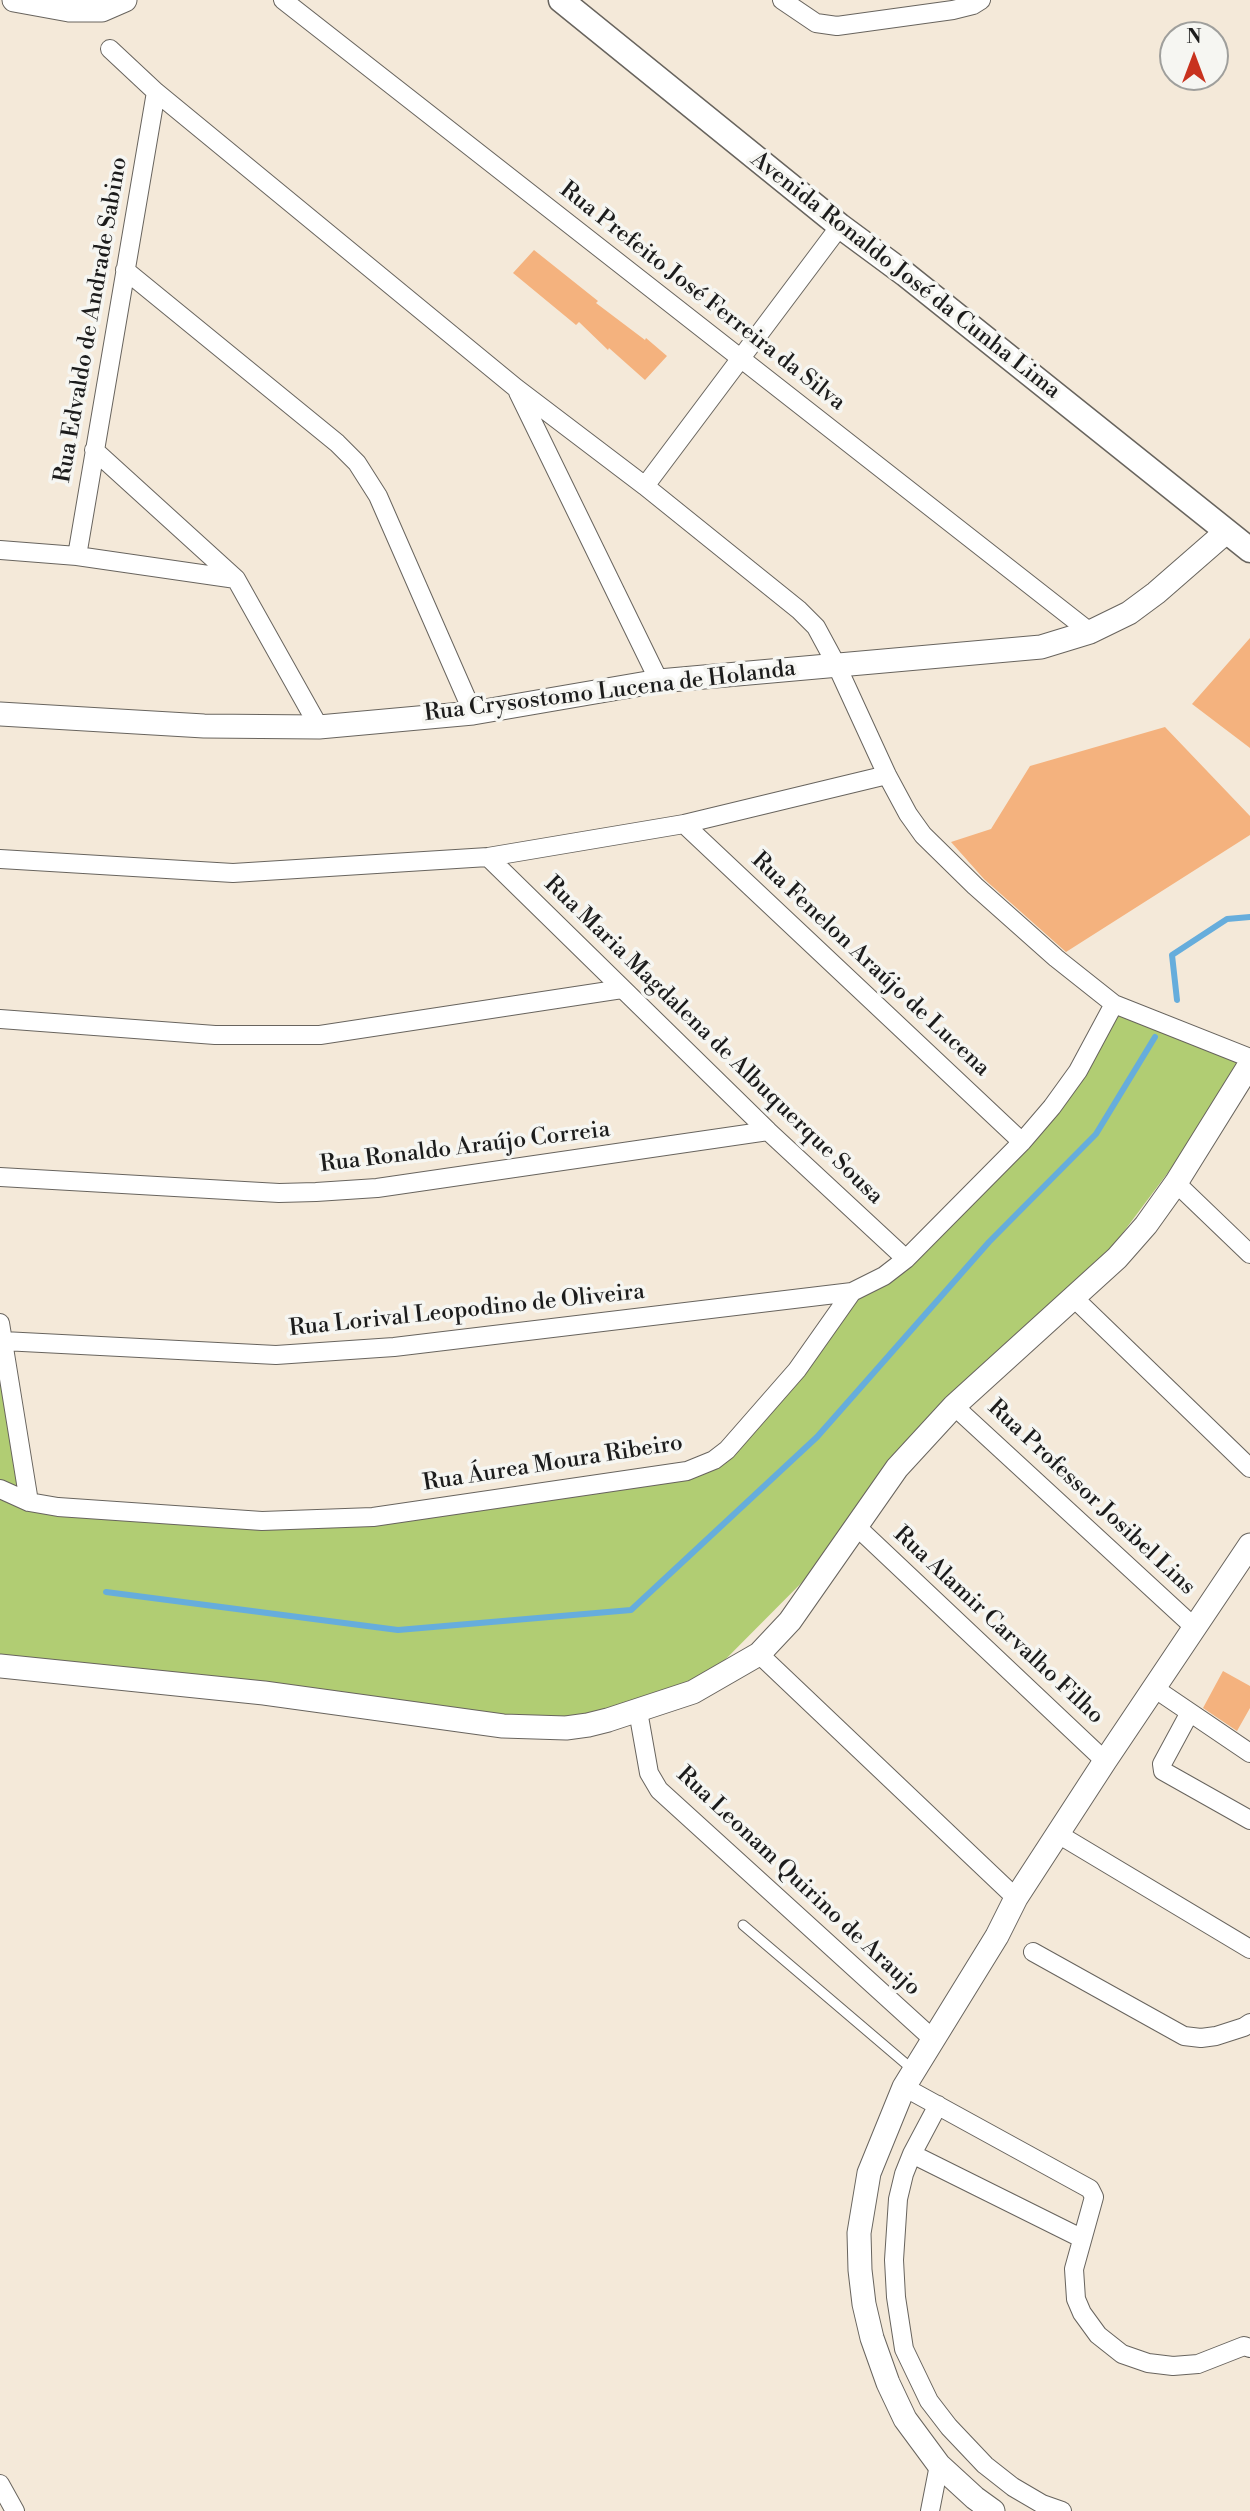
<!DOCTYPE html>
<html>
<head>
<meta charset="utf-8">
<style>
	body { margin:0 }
	#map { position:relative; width:1250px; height:2511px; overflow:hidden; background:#f4e9d9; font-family:"Libre Bodoni",serif }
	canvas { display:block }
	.north { position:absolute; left:1159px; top:21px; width:70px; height:70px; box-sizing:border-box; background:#f6f6f2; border:2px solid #9f9f9c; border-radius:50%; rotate:0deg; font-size:19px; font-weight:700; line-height:28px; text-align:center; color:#1c1c1c }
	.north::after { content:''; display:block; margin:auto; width:24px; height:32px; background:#c8321e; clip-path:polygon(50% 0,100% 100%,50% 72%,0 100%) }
</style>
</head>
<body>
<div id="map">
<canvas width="1250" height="2511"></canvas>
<div class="north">N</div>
</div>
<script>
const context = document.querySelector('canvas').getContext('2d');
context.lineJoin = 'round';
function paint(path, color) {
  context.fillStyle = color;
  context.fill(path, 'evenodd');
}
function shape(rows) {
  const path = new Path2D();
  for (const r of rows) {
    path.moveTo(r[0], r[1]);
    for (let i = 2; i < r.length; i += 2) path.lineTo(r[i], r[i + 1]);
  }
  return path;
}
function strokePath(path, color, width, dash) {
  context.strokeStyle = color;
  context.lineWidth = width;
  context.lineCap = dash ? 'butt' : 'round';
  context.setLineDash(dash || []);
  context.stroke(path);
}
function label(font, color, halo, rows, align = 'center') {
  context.font = font + ' "Libre Bodoni",serif';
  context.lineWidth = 7;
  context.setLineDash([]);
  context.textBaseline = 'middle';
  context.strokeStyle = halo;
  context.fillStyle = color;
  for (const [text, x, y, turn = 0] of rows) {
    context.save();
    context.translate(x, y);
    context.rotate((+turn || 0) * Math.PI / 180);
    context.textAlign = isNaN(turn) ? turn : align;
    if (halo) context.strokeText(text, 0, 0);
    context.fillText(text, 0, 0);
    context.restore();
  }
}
const green = shape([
	[1114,1004,1250,1063,1074,1298,954,1406,857,1527,693,1692,524,1727,0,1658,0,1323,28,1496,58,1507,373,1517,687,1471,727,1450,852,1292,906,1259,1022,1142]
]);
const stream = shape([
	[1177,1000,1172,955,1227,919,1250,917],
	[106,1592,398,1630,631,1610,817,1437,989,1242,1096,1134,1155,1037]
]);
const building = shape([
	[534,250,598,301,596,303,645,340,646,338,667,356,645,380,609,348,608,350,579,322,576,325,513,273],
	[1250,638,1250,748,1192,704],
	[1165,727,1250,816,1250,835,1066,952,984,879,951,842,991,829,1030,766],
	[1223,1671,1250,1686,1250,1708,1237,1731,1203,1708]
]);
const service = shape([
	[743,1925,912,2069]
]);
const minor = shape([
	[283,0,1090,632],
	[782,0,816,23,837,26,953,10,973,5,981,0],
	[110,49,156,92,516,388,645,486,799,610,816,627,836,664,887,775,908,814,923,835,975,886,1056,958,1114,1004,1250,1058],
	[125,270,337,443,357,463,378,496,473,713],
	[518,392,659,681],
	[94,450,236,579,319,727],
	[645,486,840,226],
	[0,550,77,556,236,579],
	[77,556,156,92],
	[684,824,1022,1142],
	[488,857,768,1131,906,1259],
	[0,859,233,873,488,857,684,824,887,775],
	[0,1019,215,1035,320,1035,622,989],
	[0,1177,279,1193,316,1192,377,1188,768,1131],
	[1176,1183,1250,1254],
	[1074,1298,1250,1468],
	[0,1323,29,1502],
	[3,1341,276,1355,394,1347,852,1292],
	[954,1406,1194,1627],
	[0,1489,29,1502,58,1507,262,1521,373,1517,687,1471,714,1460,727,1450,797,1370,852,1292,884,1276,906,1259,1022,1142,1052,1107,1078,1071,1114,1004],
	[857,1527,1105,1761],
	[759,1654,1016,1898],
	[1154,1688,1250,1753],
	[638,1711,649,1773,659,1790,934,2040],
	[1189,1714,1162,1764,1163,1771,1250,1820],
	[1058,1834,1250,1949],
	[1033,1952,1184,2036,1201,2038,1216,2036,1244,2027,1250,2023],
	[904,2087,1090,2189,1094,2197,1074,2269,1076,2299,1082,2313,1098,2335,1122,2354,1148,2363,1173,2366,1198,2364,1244,2346,1250,2348],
	[938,2105,912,2154,904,2174,898,2199,894,2260,896,2297,904,2349,929,2401,949,2427,985,2465,1013,2487,1042,2504,1062,2511],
	[912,2154,1081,2238],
	[0,2484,15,2511],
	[930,2511,939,2465]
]);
const tertiary = shape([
	[14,0,69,10,102,10,125,0],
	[0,714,204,726,319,727,473,713,659,681,1041,647,1090,632,1129,613,1156,593,1226,532],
	[0,1666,264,1693,503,1726,566,1728,588,1725,608,1720,693,1692,759,1654,790,1621,897,1468,954,1406,1117,1258,1146,1225,1176,1183,1250,1064],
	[993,2511,975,2498,939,2465,905,2419,888,2383,872,2338,864,2304,860,2270,859,2233,869,2173,904,2087,997,1936,1016,1898,1105,1761,1250,1545]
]);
const secondary = shape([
	[561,0,840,226,905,274,1250,550]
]);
const streetNames = [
	["Avenida Ronaldo José da Cunha Lima",905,276,38],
	["Rua Prefeito José Ferreira da Silva",702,297,38],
	["Rua Edvaldo de Andrade Sabino",92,320,-80],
	["Rua Crysostomo Lucena de Holanda",610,692,-7],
	["Rua Fenelon Araújo de Lucena",870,965,43],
	["Rua Maria Magdalena de Albuquerque Sousa",713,1041,44],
	["Rua Ronaldo Araújo Correia",465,1148,-7],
	["Rua Lorival Leopodino de Oliveira",467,1311,-6],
	["Rua Áurea Moura Ribeiro",553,1464,-9],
	["Rua Professor Josibel Lins",1091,1498,43],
	["Rua Alamir Carvalho Filho",998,1626,43],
	["Rua Leonam Quirino de Araujo",798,1882,43]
];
paint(green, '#b1cd73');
strokePath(stream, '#66addc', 6);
paint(building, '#f4b27e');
strokePath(service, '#68645e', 11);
strokePath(minor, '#68645e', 20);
strokePath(tertiary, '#68645e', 25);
strokePath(secondary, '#68645e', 27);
strokePath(service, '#fff', 9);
strokePath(minor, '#fff', 18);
strokePath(tertiary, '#fff', 23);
strokePath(secondary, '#fff', 24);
label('23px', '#1c1c1c', '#f6f6f2', streetNames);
</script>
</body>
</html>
